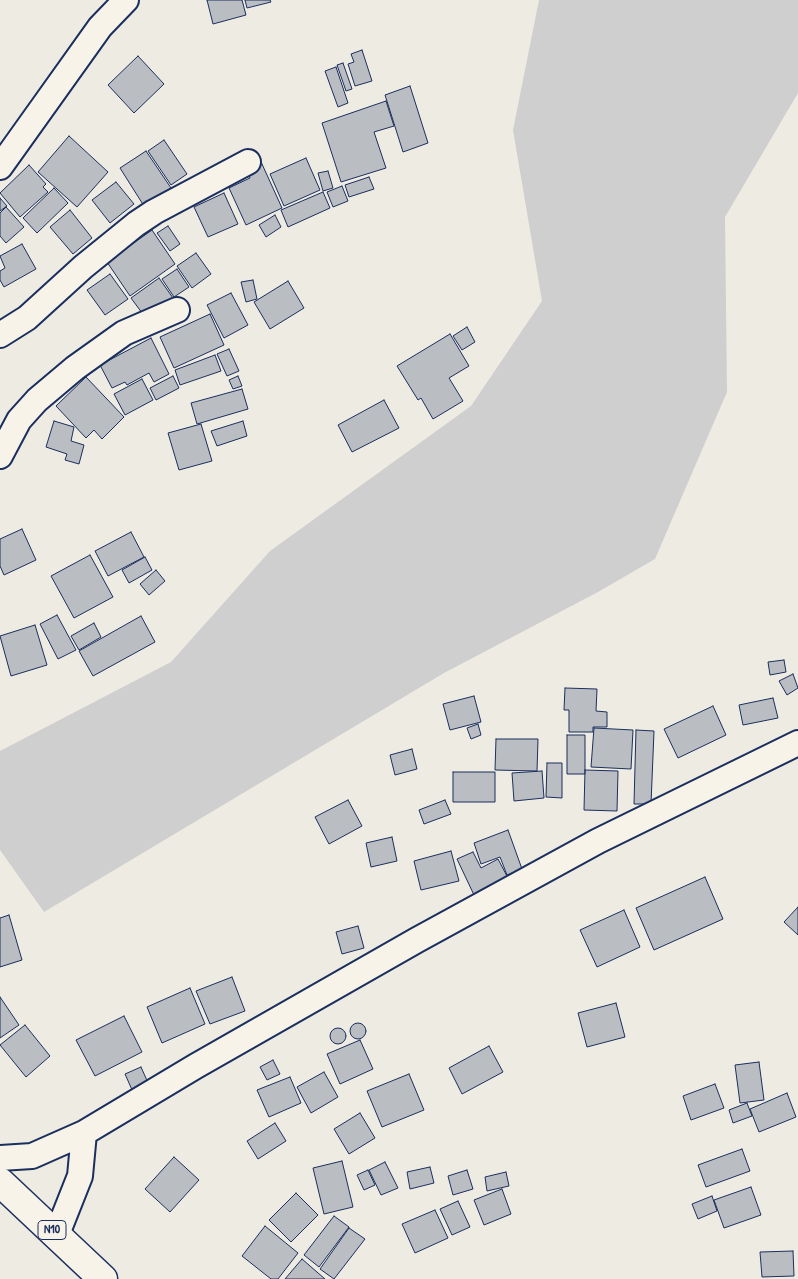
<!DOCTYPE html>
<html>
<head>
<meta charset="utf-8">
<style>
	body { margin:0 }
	canvas { display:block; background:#eeebe2 }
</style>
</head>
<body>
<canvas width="798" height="1279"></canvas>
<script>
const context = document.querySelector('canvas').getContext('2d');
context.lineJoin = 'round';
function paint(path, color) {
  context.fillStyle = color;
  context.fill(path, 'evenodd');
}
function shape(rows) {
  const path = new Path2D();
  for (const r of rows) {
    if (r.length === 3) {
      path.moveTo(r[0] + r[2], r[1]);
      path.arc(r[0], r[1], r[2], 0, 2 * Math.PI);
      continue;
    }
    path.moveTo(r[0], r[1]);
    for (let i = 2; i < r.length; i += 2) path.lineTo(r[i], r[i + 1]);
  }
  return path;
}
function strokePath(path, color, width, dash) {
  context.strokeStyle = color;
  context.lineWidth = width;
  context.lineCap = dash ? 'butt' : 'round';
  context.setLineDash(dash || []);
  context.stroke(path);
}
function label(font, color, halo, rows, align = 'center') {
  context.font = font + ' "Patrick Hand",sans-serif';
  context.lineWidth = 5;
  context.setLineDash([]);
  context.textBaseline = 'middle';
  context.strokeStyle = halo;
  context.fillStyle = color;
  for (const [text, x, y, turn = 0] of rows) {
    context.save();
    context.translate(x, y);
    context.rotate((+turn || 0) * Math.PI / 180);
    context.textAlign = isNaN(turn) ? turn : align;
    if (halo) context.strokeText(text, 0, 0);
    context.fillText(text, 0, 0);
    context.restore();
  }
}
const green = shape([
	[539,0,798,0,798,93,725,217,727,392,655,559,598,592,444,673,44,912,0,850,0,751,171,662,270,551,471,406,542,301,513,130]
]);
const building = shape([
	[207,0,242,0,246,15,213,24,207,0],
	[245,0,270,0,271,2,247,8,245,0],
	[362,50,372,81,355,86,348,64,354,62,351,54,362,50],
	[138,56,164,84,134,113,108,85,138,56],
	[343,63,352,89,346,91,337,65,343,63],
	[336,67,348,103,338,107,325,71,336,67],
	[410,86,428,143,403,152,385,95,410,86],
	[386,101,394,126,374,132,386,168,341,182,322,123,386,101],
	[69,136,108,172,77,207,38,172,69,136],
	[164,140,187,174,171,185,148,151,164,140],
	[146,151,171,188,144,206,120,168,146,151],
	[306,158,320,190,284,206,270,174,306,158],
	[262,164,282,208,246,225,229,188,250,178,247,171,262,164],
	[29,165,46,184,43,187,48,192,20,217,0,193,29,165],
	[328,171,333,188,323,191,318,173,328,171],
	[369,177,374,189,349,197,345,185,369,177],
	[116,182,134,204,110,223,92,200,116,182],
	[342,186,348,201,333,207,327,192,342,186],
	[54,188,68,203,37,233,23,218,54,188],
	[323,192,330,208,288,227,281,210,323,192],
	[224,193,238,224,208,237,194,207,224,193],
	[0,198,7,206,0,211,0,198],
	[6,207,24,227,6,243,0,236,0,213,6,207],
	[70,210,92,238,73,254,50,227,70,210],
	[275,215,281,227,266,237,259,225,275,215],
	[168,226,180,244,170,251,157,233,168,226],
	[152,230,175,264,130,296,107,262,152,230],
	[22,244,36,269,4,287,0,280,0,271,5,268,0,256,22,244],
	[196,253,211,274,192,288,177,266,196,253],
	[177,269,189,287,174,297,162,279,177,269],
	[110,274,128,299,105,315,87,290,110,274],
	[159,278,173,298,145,317,131,298,159,278],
	[253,280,257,299,246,302,241,282,253,280],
	[288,281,304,308,270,329,254,302,288,281],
	[231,293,248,325,224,338,207,305,231,293],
	[210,314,224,345,174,368,160,337,210,314],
	[467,327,475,342,462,350,453,336,467,327],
	[450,334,469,366,449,378,463,401,433,419,421,398,418,400,397,366,450,334],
	[151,338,169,374,154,382,149,373,127,385,125,382,112,388,100,365,151,338],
	[229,349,239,371,227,376,217,354,229,349],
	[215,355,221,371,180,385,175,370,215,355],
	[173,376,179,388,156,400,150,388,173,376],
	[238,376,242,386,233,389,229,380,238,376],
	[86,377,124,417,102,439,94,430,86,438,56,406,86,377],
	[142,379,153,400,125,415,114,394,142,379],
	[242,389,248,409,197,424,191,403,242,389],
	[384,400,399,428,352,452,338,425,384,400],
	[54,421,74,427,71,441,84,445,79,464,65,460,67,454,46,447,54,421],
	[243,421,247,436,217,446,211,431,243,421],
	[201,424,212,461,179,470,168,433,201,424],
	[22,529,36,560,4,575,0,566,0,539,22,529],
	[131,532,144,557,108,576,95,551,131,532],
	[90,555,113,597,74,618,51,576,90,555],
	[145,557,152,570,129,583,122,570,145,557],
	[156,570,165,581,149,595,140,584,156,570],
	[57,615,76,650,58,659,40,624,57,615],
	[141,616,155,642,93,676,79,651,141,616],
	[94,623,101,637,79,650,71,636,94,623],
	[35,625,47,665,11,676,0,636,35,625],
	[784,660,786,672,770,675,768,662,784,660],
	[793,674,798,688,787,695,779,681,793,674],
	[565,688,597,689,596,711,607,712,607,727,593,727,593,732,569,732,569,710,564,710,565,688],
	[474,696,481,722,450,730,443,704,474,696],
	[773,698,778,718,743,725,739,705,773,698],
	[713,706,726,735,678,758,664,729,713,706],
	[478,724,481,735,471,739,467,728,478,724],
	[594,728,633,730,631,769,591,767,594,728],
	[636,730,654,731,651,804,634,804,636,730],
	[567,735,585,735,585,774,567,774,567,735],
	[496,739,538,739,537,771,495,770,496,739],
	[412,749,417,769,395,775,390,755,412,749],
	[547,763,562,763,562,798,546,797,547,763],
	[585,770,618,771,617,811,584,810,585,770],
	[542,771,544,798,514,801,512,773,542,771],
	[453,772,495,772,495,802,453,802,453,772],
	[348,800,362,826,329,844,315,817,348,800],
	[445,800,451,814,424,824,419,810,445,800],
	[508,830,522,869,507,875,500,857,481,864,474,843,508,830],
	[392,837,397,861,371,867,366,843,392,837],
	[451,851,459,881,421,890,414,861,451,851],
	[473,852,481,868,498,859,508,878,474,895,457,859,473,852],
	[705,877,723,919,654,950,636,908,705,877],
	[798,907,798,935,784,922,798,907],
	[624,910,640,947,597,967,580,930,624,910],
	[9,915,22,960,0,967,0,918,9,915],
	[358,926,364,948,342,954,336,932,358,926],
	[232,977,245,1011,210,1024,196,991,232,977],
	[190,988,205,1024,162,1043,147,1007,190,988],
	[0,997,19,1025,0,1038,0,997],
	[616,1003,625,1037,587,1047,578,1013,616,1003],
	[124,1016,142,1052,95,1076,76,1040,124,1016],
	[358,1031,8],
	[25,1025,50,1056,26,1077,0,1045,25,1025],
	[338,1036,8],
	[360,1040,373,1069,340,1084,327,1054,360,1040],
	[489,1046,503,1072,462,1094,449,1068,489,1046],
	[273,1060,280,1074,267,1080,260,1067,273,1060],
	[759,1062,764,1100,740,1103,735,1065,759,1062],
	[141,1067,149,1085,133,1092,125,1074,141,1067],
	[324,1072,338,1097,311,1113,297,1087,324,1072],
	[409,1074,424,1110,382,1127,367,1091,409,1074],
	[290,1077,301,1103,269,1117,257,1090,290,1077],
	[715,1084,724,1108,691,1120,683,1096,715,1084],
	[787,1093,796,1117,759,1132,750,1109,787,1093],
	[747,1103,752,1116,733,1123,729,1110,747,1103],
	[360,1113,375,1138,349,1154,334,1129,360,1113],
	[275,1123,286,1141,258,1159,247,1141,275,1123],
	[742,1149,750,1171,706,1187,698,1165,742,1149],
	[174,1157,199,1180,170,1212,145,1189,174,1157],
	[342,1161,353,1207,324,1214,313,1168,342,1161],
	[385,1162,398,1188,381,1195,369,1170,385,1162],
	[430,1167,434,1183,410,1189,407,1172,430,1167],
	[368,1170,375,1185,364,1190,357,1175,368,1170],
	[467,1170,473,1189,453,1195,448,1176,467,1170],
	[506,1172,509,1186,487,1191,485,1177,506,1172],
	[751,1187,761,1215,724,1228,714,1200,751,1187],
	[502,1189,511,1214,484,1225,474,1200,502,1189],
	[296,1193,318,1215,291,1242,269,1220,296,1193],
	[712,1196,717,1211,698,1219,692,1204,712,1196],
	[458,1201,470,1227,452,1235,440,1209,458,1201],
	[435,1210,448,1238,415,1253,402,1224,435,1210],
	[334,1216,349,1227,319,1267,304,1255,334,1216],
	[265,1226,298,1253,278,1279,271,1279,242,1256,265,1226],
	[349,1228,365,1239,334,1279,320,1269,349,1228],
	[793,1251,794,1276,762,1277,760,1252,793,1251],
	[302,1259,325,1279,285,1279,302,1259]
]);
const minor = shape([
	[0,167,100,27,126,0],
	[0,335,27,318,83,267,136,224,154,212,248,162],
	[0,456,19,420,37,400,75,368,124,333,177,310],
	[0,1158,32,1156,84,1133,196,1066,417,940,598,841,798,743],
	[57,1234,80,1176,84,1133]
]);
const highway = shape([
	[0,1182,103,1279]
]);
const shields = [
	[52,1230,28]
];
const shieldNames = [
	["N10",52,1230]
];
paint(green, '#cfcfcf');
paint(building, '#babdc2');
strokePath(building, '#1b2f5e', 1);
strokePath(minor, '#1b2f5e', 28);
strokePath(highway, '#1b2f5e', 31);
strokePath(minor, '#f7f3e8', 24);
strokePath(highway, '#f7f3e8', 28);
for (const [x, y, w] of shields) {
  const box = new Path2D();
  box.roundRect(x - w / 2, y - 9.5, w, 19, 4);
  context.fillStyle = '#f7f3e8';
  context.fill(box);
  strokePath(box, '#1b2f5e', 1);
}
label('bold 12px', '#1b2f5e', null, shieldNames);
</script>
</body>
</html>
